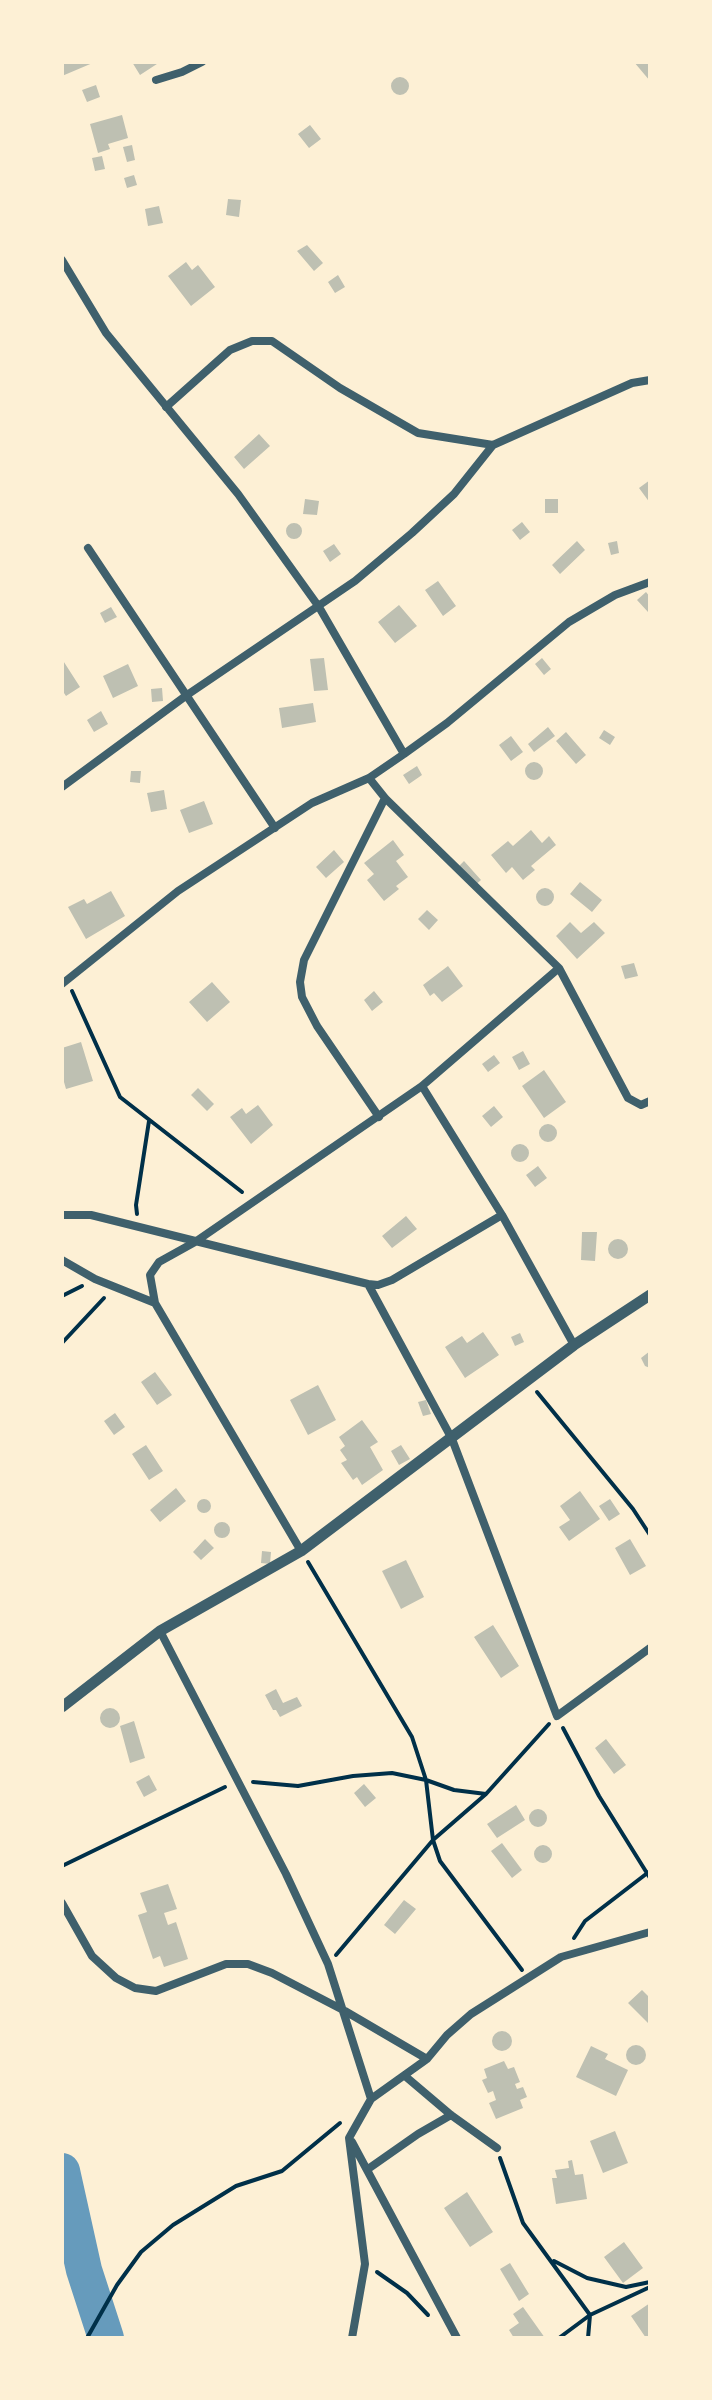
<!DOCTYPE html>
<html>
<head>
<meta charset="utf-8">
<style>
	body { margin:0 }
	#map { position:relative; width:712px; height:2400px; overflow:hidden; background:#fdf0d5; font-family:"Golos Text",sans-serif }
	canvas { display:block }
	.frame { position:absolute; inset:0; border:64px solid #fdf0d5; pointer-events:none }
</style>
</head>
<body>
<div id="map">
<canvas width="712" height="2400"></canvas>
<div class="frame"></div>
</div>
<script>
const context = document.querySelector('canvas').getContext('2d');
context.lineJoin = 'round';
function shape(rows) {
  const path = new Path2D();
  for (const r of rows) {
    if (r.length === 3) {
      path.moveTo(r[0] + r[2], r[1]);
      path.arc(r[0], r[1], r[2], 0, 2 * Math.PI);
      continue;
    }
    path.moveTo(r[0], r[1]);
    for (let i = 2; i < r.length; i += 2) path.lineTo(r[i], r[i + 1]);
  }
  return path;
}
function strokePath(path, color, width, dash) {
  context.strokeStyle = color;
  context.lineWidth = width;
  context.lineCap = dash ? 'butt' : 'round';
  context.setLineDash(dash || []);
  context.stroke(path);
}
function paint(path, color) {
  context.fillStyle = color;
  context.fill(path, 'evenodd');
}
const river = shape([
	[62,2171,84,2270,106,2338]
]);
const building = shape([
	[62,62,95,62,62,76],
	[132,62,160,62,140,75],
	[634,62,650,62,650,81],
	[400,86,9],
	[96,85,100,97,87,102,82,90],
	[122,115,128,138,108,144,110,149,98,153,90,124],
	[310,125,321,139,309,148,298,134],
	[132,145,135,160,127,162,123,147],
	[102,156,105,169,95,171,92,158],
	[134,175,137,185,127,188,124,178],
	[228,199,241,200,239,217,226,215],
	[159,206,163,223,148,226,145,209],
	[307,245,323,263,314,271,297,251],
	[186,262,192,270,198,265,215,287,191,306,168,276],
	[338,275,345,287,335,293,328,282],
	[259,434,270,446,244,469,234,457],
	[650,480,650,503,639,488],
	[305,499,319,501,317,515,303,514],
	[545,499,558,499,558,513,545,513],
	[522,522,530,532,520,540,512,530],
	[294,531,8],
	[577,541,585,550,560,574,552,565],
	[617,541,619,553,611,555,608,543],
	[334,544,341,554,330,562,323,551],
	[438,581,456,606,443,616,425,590],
	[646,592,650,597,648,612,637,600],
	[399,605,417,626,395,643,378,622],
	[111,607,117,617,105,623,100,613],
	[324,658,328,690,314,691,310,659],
	[542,658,551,669,544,675,535,664],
	[62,659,80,687,66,696,62,690],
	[128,664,138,686,113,698,103,676],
	[162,688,163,701,152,702,151,689],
	[313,703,316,722,282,728,279,708],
	[101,711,108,724,94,732,87,720],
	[548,727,555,736,534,752,528,744],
	[604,730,615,737,610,745,599,738],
	[566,732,586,755,576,764,556,741],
	[511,736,523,752,511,761,499,745],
	[534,771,9],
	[417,766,422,775,409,784,403,775],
	[131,771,141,771,140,783,130,782],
	[164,790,167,809,151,812,147,793],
	[204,801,213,824,189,833,180,810],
	[531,830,542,843,549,836,556,845,531,866,535,870,523,880,512,867,506,873,491,855,508,841,513,846],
	[393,840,404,855,396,861,408,877,396,886,399,889,384,901,367,880,374,874,364,863],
	[334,850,344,862,326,878,316,867],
	[464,861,481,880,474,886,457,868],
	[580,882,602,900,592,912,570,894],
	[545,897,9],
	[111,891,125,916,86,939,68,907,84,899,87,904],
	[427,910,438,920,429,930,418,919],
	[570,922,581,933,594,922,605,933,577,959,556,936],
	[634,963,638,976,625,979,621,966],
	[448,966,463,986,442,1002,434,993,430,996,423,985],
	[212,982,230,1002,207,1022,189,1002],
	[374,991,383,1002,372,1011,364,1000],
	[81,1042,93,1081,66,1089,62,1075,62,1048],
	[523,1051,530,1064,519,1070,512,1057],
	[494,1055,500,1063,488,1072,482,1064],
	[544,1070,566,1102,544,1118,522,1086],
	[198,1088,214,1104,207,1111,191,1095],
	[258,1105,273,1125,251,1144,230,1117,242,1108,246,1114],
	[494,1106,503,1117,491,1127,482,1116],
	[548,1133,9],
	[520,1153,9],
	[538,1166,547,1178,535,1187,526,1175],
	[406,1216,417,1229,392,1248,382,1236],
	[582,1232,597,1232,595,1261,581,1260],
	[618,1249,10],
	[483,1332,499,1355,465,1378,445,1347,462,1336,467,1343],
	[520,1333,524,1342,515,1346,511,1337],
	[650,1351,650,1368,645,1366,641,1358],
	[155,1372,172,1395,157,1405,141,1382],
	[318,1385,336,1420,308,1435,290,1400],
	[426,1400,431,1414,423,1416,418,1402],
	[115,1413,125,1427,114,1435,104,1421],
	[362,1420,378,1442,370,1447,383,1470,362,1485,357,1477,353,1480,341,1463,347,1460,340,1450,345,1446,339,1437],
	[146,1445,163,1471,149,1480,132,1454],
	[401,1445,410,1459,399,1465,391,1451],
	[176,1488,186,1501,160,1522,150,1510],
	[580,1491,600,1519,569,1541,559,1527,570,1520,560,1506],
	[610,1499,620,1514,609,1521,599,1506],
	[204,1506,7],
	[222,1530,8],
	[205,1539,214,1548,201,1560,193,1552],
	[630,1539,646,1566,630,1575,615,1548],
	[262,1551,271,1552,270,1564,261,1563],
	[406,1560,424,1597,401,1609,382,1571],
	[493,1625,519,1666,501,1678,474,1637],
	[276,1689,283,1703,297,1697,302,1706,280,1717,276,1710,273,1710,265,1695],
	[110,1718,10],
	[134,1721,145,1758,130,1763,120,1726],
	[606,1739,626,1765,614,1774,595,1748],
	[149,1775,157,1790,144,1797,136,1782],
	[364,1784,376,1798,365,1807,354,1793],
	[516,1805,525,1820,497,1838,487,1824],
	[538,1818,9],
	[502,1843,522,1870,512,1878,491,1851],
	[543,1854,9],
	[168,1884,177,1909,164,1913,168,1925,176,1922,188,1959,164,1967,160,1956,153,1959,138,1915,147,1912,140,1893],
	[404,1900,416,1909,395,1934,384,1925],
	[642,1990,650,1998,650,2025,628,2003],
	[502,2041,10],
	[636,2055,10],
	[591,2046,608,2054,605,2059,628,2070,616,2096,576,2077],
	[504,2061,508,2069,514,2067,520,2082,515,2084,517,2089,523,2087,527,2097,520,2100,523,2108,496,2119,489,2103,496,2100,493,2091,488,2093,482,2080,487,2078,484,2069],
	[615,2131,628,2163,603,2173,590,2141],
	[572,2160,575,2175,583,2174,587,2199,556,2204,552,2178,557,2178,555,2170,569,2168,568,2161],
	[467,2192,493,2232,470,2247,444,2208],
	[624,2242,643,2268,623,2283,604,2257],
	[510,2263,529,2294,519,2301,500,2269],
	[650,2303,650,2338,646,2338,631,2316],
	[523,2307,545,2338,514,2338,509,2330,519,2323,513,2314]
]);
const path = shape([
	[72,991,120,1097,242,1192],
	[137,1214,136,1205,149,1121],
	[62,1296,82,1286],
	[62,1343,104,1298],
	[537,1392,633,1509,650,1535],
	[308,1562,412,1737,426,1780,433,1840,440,1861,522,1970],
	[563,1728,599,1796,650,1878],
	[253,1782,298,1786,353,1776,392,1773,426,1780,454,1790,486,1794],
	[62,1866,225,1787],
	[574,1938,585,1921,650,1871],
	[336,1955,433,1840,486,1794,549,1724],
	[500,2158,523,2223,590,2315,588,2338],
	[554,2261,587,2278,626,2287,650,2282],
	[377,2272,407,2293,428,2315],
	[87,2338,117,2285,141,2252,173,2225,236,2186,282,2171,340,2123],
	[559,2338,590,2315,650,2287]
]);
const minor = shape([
	[156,80,182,72,202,62],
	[62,260,106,333,238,494,319,607,404,754],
	[166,407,230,350,252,341,272,341,340,388,418,433,493,445,632,383,650,380],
	[88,548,275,828],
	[369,778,385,798,559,968,628,1098,641,1105,650,1101],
	[62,787,187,695,355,581,412,533,454,494,493,445],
	[62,984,178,891,312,803,369,778,404,754,447,723,569,622,615,595,650,582],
	[422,1086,502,1215,574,1345],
	[379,1117,317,1026,302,997,300,982,304,960,385,798],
	[62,1215,91,1215,368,1284,452,1439,557,1716,650,1648],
	[62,1260,95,1279,155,1303,301,1551],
	[368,1284,378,1285,392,1280,502,1215],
	[155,1303,150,1275,159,1262,195,1242,422,1086,559,968],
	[160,1631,286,1874,328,1964,371,2099,349,2138,365,2264,352,2338],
	[62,1903,92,1956,116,1978,135,1988,156,1991,226,1964,248,1964,272,1973,345,2011,427,2059,447,2035,471,2014,561,1957,650,1932],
	[405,2076,451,2115,497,2148],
	[371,2099,427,2059],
	[352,2142,457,2338],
	[368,2169,418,2134,451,2115]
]);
const tertiary = shape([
	[62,1707,160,1631,301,1551,574,1345,650,1295]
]);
strokePath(river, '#669bbc', 36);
paint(building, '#bec0b2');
strokePath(path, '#003049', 4);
strokePath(minor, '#3f606c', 8);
strokePath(tertiary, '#3f606c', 11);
</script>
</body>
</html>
